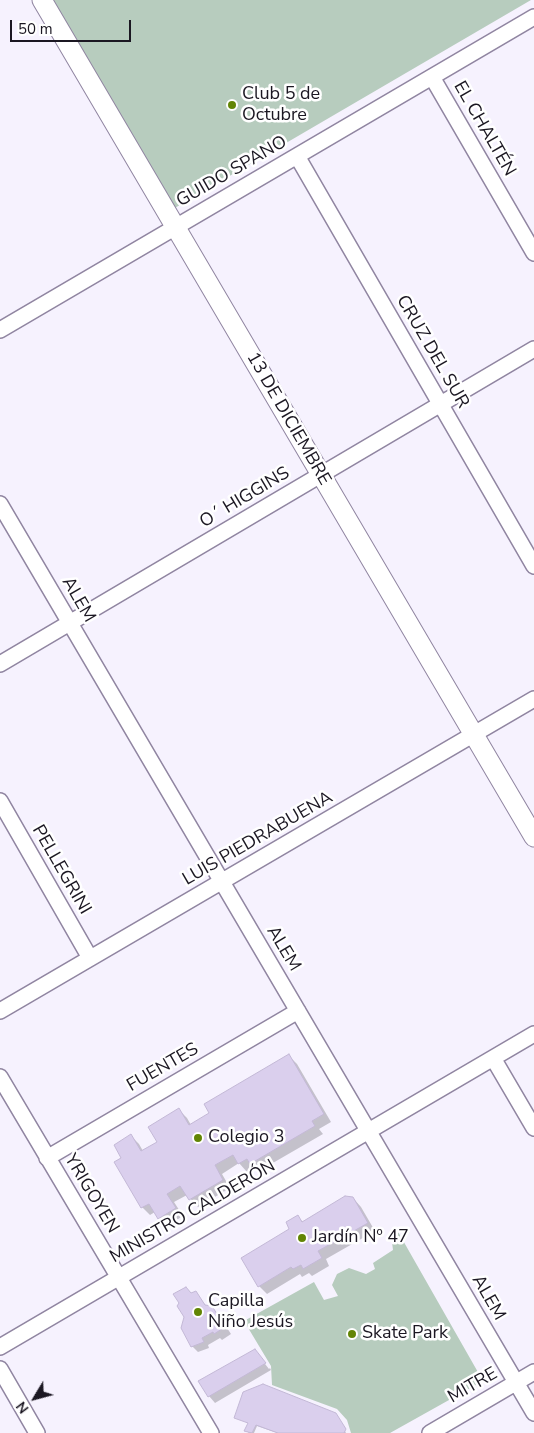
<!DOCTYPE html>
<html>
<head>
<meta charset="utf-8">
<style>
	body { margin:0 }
	#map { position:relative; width:534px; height:1433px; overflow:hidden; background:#f6f2fe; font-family:"Nunito Sans",sans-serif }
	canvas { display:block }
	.north { position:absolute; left:10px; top:1373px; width:50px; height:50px; -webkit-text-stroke:4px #fff; paint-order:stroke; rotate:233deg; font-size:14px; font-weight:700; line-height:20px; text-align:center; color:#1b1722 }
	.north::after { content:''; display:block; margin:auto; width:18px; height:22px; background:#1b1722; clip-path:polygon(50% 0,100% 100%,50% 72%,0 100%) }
	.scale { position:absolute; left:10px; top:20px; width:121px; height:22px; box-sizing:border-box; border:2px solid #1b1722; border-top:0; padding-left:6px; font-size:15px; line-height:18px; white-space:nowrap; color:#1b1722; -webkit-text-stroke:4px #fff; paint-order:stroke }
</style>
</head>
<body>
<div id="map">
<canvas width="534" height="1433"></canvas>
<div class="north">N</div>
<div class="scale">50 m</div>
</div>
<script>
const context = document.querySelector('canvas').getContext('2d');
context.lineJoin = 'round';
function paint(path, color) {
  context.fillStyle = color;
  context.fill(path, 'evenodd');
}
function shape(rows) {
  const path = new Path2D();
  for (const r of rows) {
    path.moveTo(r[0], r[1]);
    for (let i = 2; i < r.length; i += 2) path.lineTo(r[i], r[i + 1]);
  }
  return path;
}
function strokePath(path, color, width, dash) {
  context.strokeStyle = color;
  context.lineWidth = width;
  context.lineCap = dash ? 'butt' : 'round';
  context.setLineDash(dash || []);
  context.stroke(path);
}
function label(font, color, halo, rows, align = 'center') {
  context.font = font + ' "Nunito Sans",sans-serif';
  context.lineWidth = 5;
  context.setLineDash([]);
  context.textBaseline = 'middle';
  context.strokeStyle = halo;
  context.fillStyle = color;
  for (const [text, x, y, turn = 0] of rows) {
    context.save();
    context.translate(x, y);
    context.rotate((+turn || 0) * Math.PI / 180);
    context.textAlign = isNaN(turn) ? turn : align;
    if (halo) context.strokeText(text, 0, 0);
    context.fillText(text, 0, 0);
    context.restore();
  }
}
const green = shape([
	[51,0,531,0,173,209],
	[397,1230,483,1381,390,1433,351,1433,347,1420,337,1409,272,1385,271,1366,244,1321,314,1282,324,1300,338,1296,332,1285,337,1274,349,1268,366,1274,375,1269,373,1263,393,1250,391,1234]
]);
const shadow = shape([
	[289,1056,297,1064,331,1122,319,1129,323,1134,259,1171,255,1167,247,1172,239,1163,222,1174,230,1188,198,1207,187,1195,174,1202,183,1216,167,1226,159,1218,155,1212,150,1215,142,1207,123,1158,131,1136,139,1144,143,1151,158,1142,179,1110,187,1118,191,1125,211,1113],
	[353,1198,361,1207,375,1231,326,1259,329,1266,312,1276,309,1273,302,1277,300,1274,267,1294,259,1286,298,1217,304,1223],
	[195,1292,207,1307,212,1307,218,1314,231,1334,222,1340,220,1338,208,1345,209,1348,198,1352,192,1346,191,1294],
	[258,1355,269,1369,270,1368,271,1370,215,1403,209,1396,200,1382],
	[335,1414,346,1433,277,1433,257,1426,254,1433,249,1433,245,1430,249,1423,235,1417]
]);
const building = shape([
	[289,1054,324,1114,312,1121,315,1126,250,1164,247,1159,238,1164,233,1155,215,1165,223,1180,189,1200,180,1186,167,1194,176,1208,158,1219,149,1204,141,1208,114,1162,121,1158,114,1145,131,1134,141,1151,157,1142,148,1127,179,1108,189,1125,209,1113,204,1104,289,1054],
	[345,1196,353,1197,368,1223,318,1251,322,1258,303,1269,301,1265,293,1269,291,1267,258,1287,241,1258,289,1229,286,1222,298,1215,302,1222,345,1196],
	[186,1287,191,1293,196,1291,205,1305,212,1306,225,1327,214,1334,213,1332,202,1338,204,1342,191,1347,181,1328,184,1317,177,1306,179,1303,173,1294,186,1287],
	[255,1349,266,1363,208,1397,198,1381,255,1349],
	[263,1384,336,1413,346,1429,344,1433,278,1433,256,1425,252,1433,244,1431,248,1423,234,1418,243,1392,263,1384]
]);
const minor = shape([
	[432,77,534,253],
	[297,156,534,566],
	[0,330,534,17],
	[0,504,534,1413],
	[0,664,534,349],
	[0,801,90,958],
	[0,1011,534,699],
	[493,1058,534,1128],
	[0,1077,211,1433],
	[47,1158,298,1011],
	[0,1347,534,1034],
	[0,1369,37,1433],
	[430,1433,534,1372]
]);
const tertiary = shape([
	[42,0,534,837]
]);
const markers = [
	[232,105,5,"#628505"],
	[198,1138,5,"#628505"],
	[302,1238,5,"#628505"],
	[198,1312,5,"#628505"],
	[352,1334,5,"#628505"]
];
const poiNames = [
	["Club 5 de",242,95],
	["Octubre",242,116],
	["Colegio 3",208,1138],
	["Jardín Nº 47",312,1238],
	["Capilla",208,1302],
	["Niño Jesús",208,1323],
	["Skate Park",362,1334]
];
const streetNames = [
	["EL CHALTÉN",484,129,60],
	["GUIDO SPANO",232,172,-30],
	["CRUZ DEL SUR",432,352,60],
	["13 DE DICIEMBRE",288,419,60],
	["O´ HIGGINS",245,498,-31],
	["ALEM",78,600,60],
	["LUIS PIEDRABUENA",258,839,-30],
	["PELLEGRINI",61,870,60],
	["ALEM",283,949,59],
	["FUENTES",163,1068,-30],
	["YRIGOYEN",91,1194,59],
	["MINISTRO CALDERÓN",193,1212,-30],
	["ALEM",488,1298,60],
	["MITRE",473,1386,-30]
];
paint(green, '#b7ccbe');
paint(shadow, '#0003');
paint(building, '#dacfed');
strokePath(building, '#c3b8d6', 1);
strokePath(minor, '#9085a1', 18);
strokePath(tertiary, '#9085a1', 21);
strokePath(minor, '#fff', 15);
strokePath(tertiary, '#fff', 19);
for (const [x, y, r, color] of markers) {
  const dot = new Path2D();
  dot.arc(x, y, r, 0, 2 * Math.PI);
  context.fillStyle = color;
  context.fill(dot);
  strokePath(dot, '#fff', 2);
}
label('18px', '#1b1722', '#fff', poiNames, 'left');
label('18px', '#1b1722', '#fff', streetNames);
</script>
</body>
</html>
